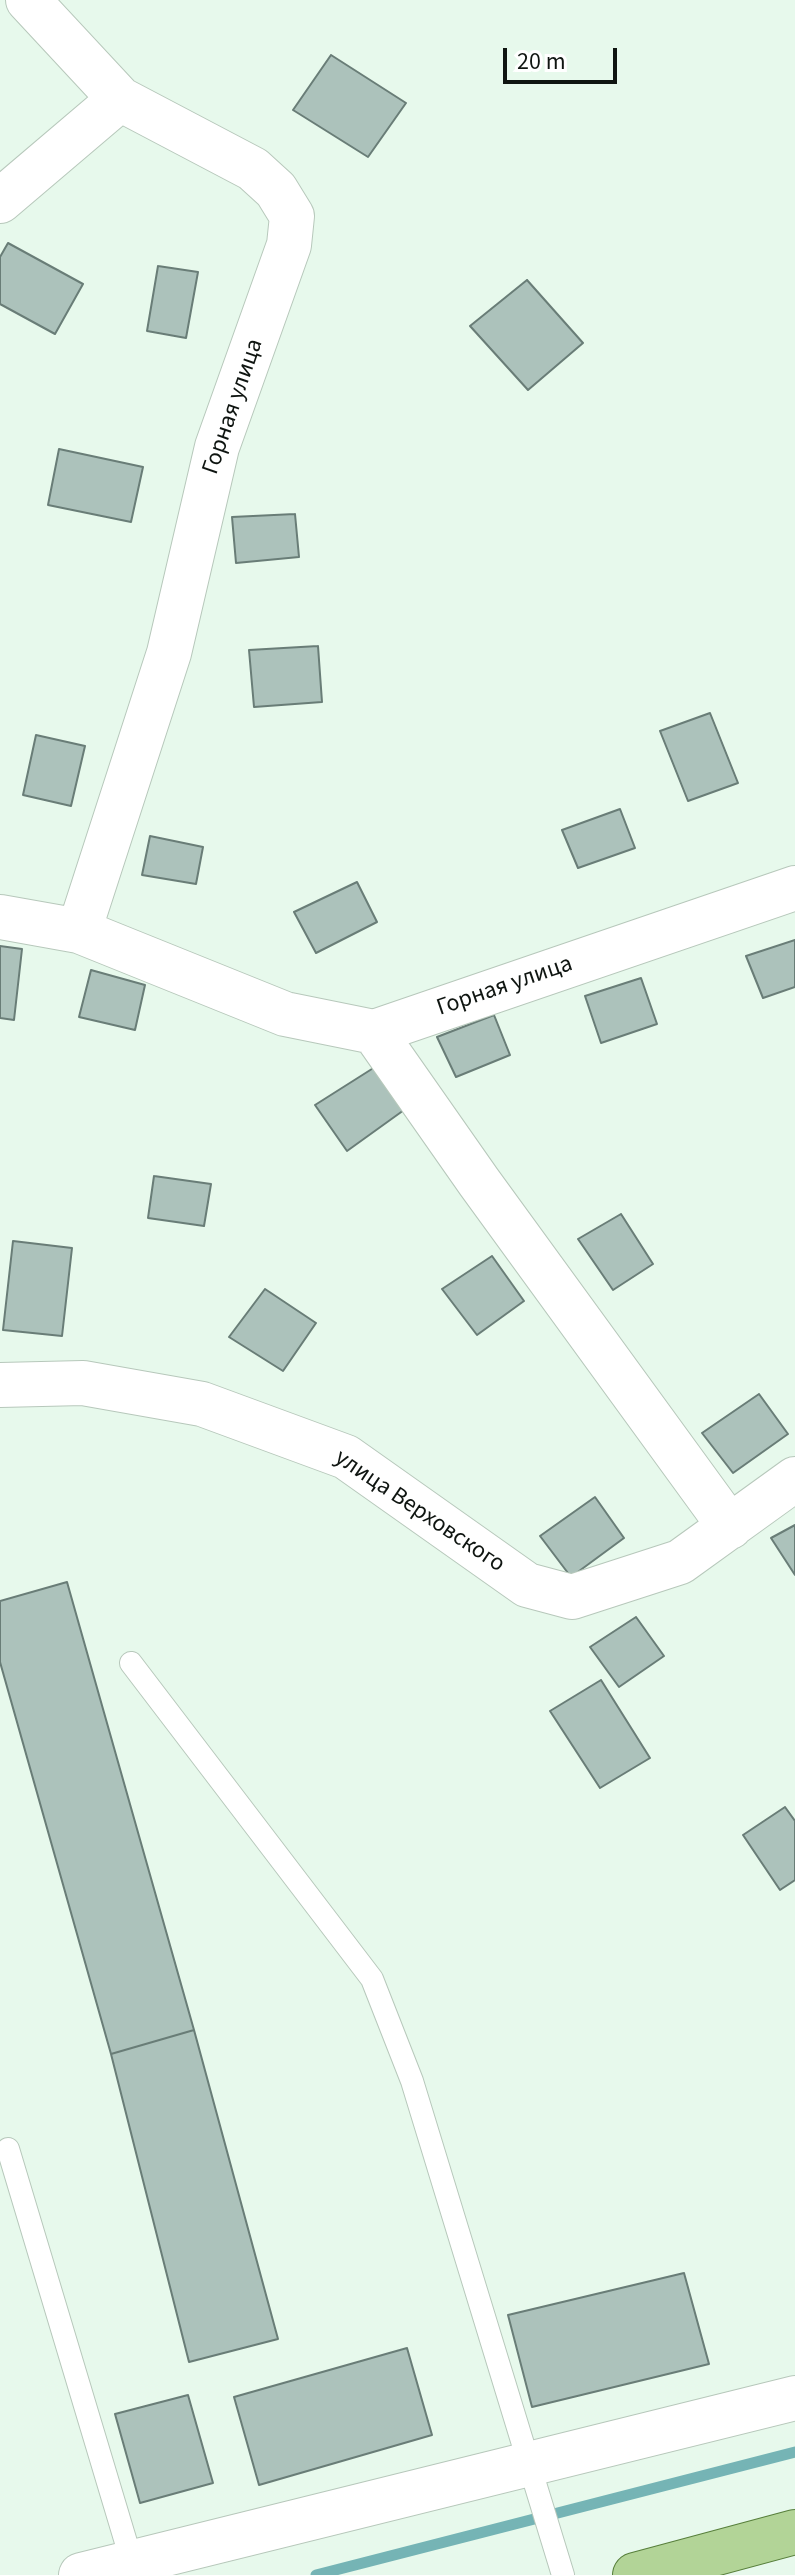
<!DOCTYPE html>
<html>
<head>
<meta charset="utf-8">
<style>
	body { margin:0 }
	#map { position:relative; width:795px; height:2575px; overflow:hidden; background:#e7f9ec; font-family:"Source Sans 3",sans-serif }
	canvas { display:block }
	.scale { position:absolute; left:503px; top:48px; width:114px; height:36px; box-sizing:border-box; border:4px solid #0f1511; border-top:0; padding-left:10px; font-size:24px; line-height:28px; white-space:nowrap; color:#0f1511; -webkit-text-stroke:6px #fff; paint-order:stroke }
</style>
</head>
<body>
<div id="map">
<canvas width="795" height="2575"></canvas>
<div class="scale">20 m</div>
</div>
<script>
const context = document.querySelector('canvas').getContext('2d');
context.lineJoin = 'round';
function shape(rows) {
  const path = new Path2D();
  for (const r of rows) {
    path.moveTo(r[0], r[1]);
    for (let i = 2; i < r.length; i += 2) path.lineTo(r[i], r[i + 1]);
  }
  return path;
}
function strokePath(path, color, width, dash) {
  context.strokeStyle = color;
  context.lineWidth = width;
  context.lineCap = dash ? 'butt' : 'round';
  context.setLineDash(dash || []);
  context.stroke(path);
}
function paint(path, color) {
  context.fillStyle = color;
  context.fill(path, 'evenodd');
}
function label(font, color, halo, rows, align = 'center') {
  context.font = font + ' "Source Sans 3",sans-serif';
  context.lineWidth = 6;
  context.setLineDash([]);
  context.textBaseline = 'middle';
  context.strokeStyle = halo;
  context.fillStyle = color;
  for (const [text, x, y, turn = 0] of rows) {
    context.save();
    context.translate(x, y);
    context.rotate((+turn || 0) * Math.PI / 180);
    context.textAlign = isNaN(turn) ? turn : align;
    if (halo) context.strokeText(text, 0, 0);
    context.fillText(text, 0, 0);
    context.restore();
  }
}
const stream = shape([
	[316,2575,795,2452]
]);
const building = shape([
	[331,55,406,103,368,157,293,110,331,55],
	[8,243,83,284,55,334,0,304,0,257,8,243],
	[158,266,198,272,186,338,147,331,158,266],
	[527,280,583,343,528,390,470,326,527,280],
	[59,449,143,467,131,522,48,505,59,449],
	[295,514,299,557,236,563,232,517,295,514],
	[318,646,322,702,254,707,249,650,318,646],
	[710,713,738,783,688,801,660,731,710,713],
	[36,735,85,746,71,806,23,795,36,735],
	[620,809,635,848,578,868,562,830,620,809],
	[150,836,203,847,196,884,142,875,150,836],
	[357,882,377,922,316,953,294,912,357,882],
	[795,940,795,987,763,998,746,956,795,940],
	[0,946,22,949,14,1020,0,1018,0,946],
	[91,970,145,985,135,1030,79,1017,91,970],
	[641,978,657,1024,601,1043,585,996,641,978],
	[494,1015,510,1055,456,1077,437,1037,494,1015],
	[375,1067,404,1110,347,1151,315,1105,375,1067],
	[154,1176,211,1184,204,1226,148,1218,154,1176],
	[621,1214,653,1264,613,1290,578,1239,621,1214],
	[13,1241,72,1248,62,1336,3,1330,13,1241],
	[492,1256,524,1301,477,1335,442,1289,492,1256],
	[265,1289,316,1323,283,1371,229,1337,265,1289],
	[759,1394,788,1434,733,1473,702,1433,759,1394],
	[595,1497,624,1538,571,1577,540,1536,595,1497],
	[795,1525,795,1575,771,1538,795,1525],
	[67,1582,194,2030,111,2054,0,1662,0,1601,67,1582],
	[636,1617,664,1656,619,1687,590,1647,636,1617],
	[601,1680,650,1758,600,1788,550,1711,601,1680],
	[785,1807,795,1821,795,1880,780,1890,743,1835,785,1807],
	[194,2030,278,2339,189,2362,111,2054,194,2030],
	[684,2273,709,2364,532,2407,508,2315,684,2273],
	[407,2348,432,2435,259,2485,234,2397,407,2348],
	[188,2395,213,2483,140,2503,115,2414,188,2395]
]);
const service = shape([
	[131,1663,372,1979,412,2081,563,2575],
	[8,2149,134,2569]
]);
const minor = shape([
	[28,0,120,99,253,169,276,190,292,216,289,245,217,447,169,653,79,931],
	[0,201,120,99],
	[0,917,79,931,285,1014,374,1032,795,888],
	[374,1032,479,1182,730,1527],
	[0,1385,83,1383,202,1404,346,1457,527,1585,572,1597,680,1562,795,1479],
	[81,2575,795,2398]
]);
const primary = shape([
	[635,2575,795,2532]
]);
const streetNames = [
	["Горная улица",234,407,-71],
	["Горная улица",505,987,-19],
	["улица Верховского",419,1512,34]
];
strokePath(stream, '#75b4b5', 11);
paint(building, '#acc2bb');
strokePath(building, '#697d77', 2);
strokePath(service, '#b7c8bb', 24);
strokePath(minor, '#b7c8bb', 46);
strokePath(primary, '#577f3b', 46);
strokePath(service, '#fff', 22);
strokePath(minor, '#fff', 44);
strokePath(primary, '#b2d497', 44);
label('24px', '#0f1511', '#fff', streetNames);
</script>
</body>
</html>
